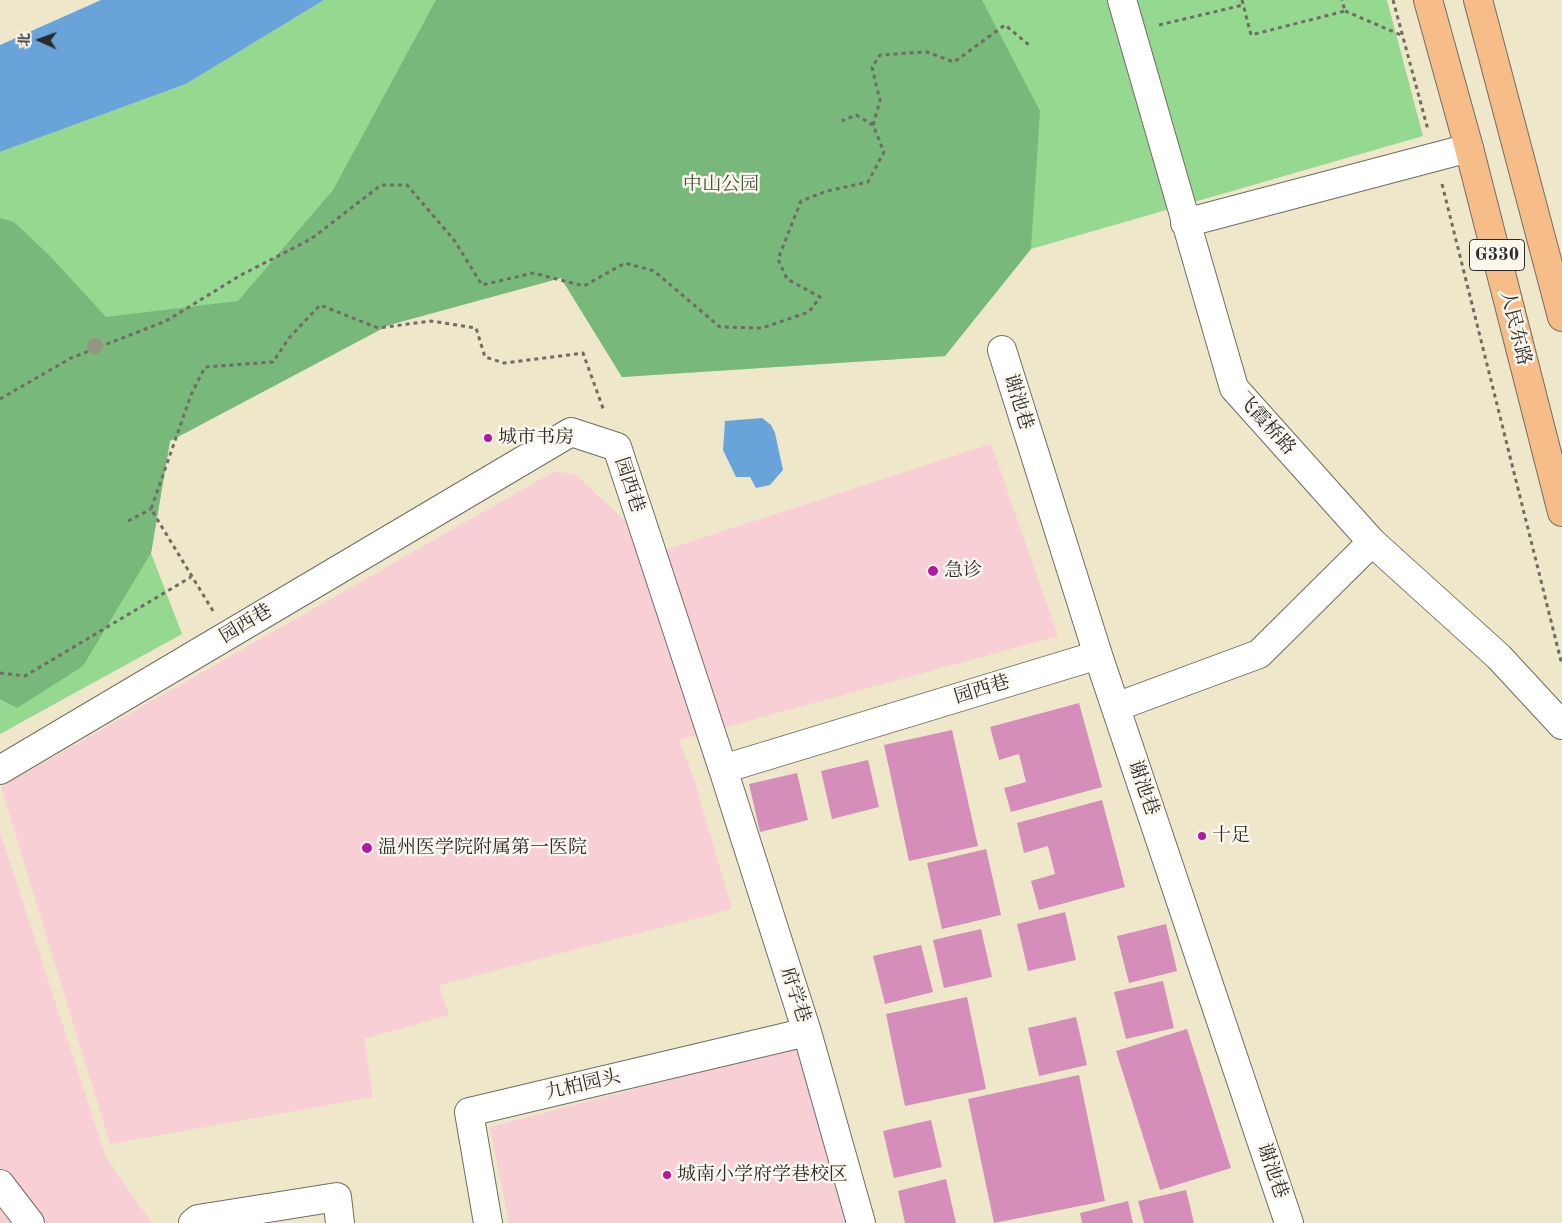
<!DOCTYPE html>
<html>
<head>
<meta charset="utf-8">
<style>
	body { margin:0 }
	#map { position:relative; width:1562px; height:1223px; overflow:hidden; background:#eee7ca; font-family:"Old Standard TT","Noto Serif SC",serif }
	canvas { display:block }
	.north { position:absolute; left:15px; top:15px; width:50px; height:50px; -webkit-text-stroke:4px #fbf7ec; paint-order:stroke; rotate:272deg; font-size:14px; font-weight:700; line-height:20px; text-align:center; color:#2b2b2b }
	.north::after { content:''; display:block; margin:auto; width:18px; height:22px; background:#2b2b2b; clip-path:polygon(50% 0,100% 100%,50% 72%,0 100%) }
</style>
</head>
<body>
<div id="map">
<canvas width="1562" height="1223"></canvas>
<div class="north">北</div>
</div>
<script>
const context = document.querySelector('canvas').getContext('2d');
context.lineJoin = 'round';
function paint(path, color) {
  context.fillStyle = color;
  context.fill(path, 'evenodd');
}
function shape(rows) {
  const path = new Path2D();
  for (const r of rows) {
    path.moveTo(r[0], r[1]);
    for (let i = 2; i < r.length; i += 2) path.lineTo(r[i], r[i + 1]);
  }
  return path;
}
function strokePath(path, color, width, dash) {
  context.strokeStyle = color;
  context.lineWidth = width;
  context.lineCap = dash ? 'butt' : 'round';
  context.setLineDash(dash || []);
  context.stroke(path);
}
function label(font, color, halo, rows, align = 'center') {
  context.font = font + ' "Old Standard TT","Noto Serif SC",serif';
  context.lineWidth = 5;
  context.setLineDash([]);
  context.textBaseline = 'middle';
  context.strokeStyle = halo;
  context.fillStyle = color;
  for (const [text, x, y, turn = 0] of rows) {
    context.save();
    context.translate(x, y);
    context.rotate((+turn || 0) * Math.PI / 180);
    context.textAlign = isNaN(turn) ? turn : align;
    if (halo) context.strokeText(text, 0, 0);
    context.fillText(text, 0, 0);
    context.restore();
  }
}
const built = shape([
	[991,444,1058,636,679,740,694,779,732,909,439,985,449,1015,364,1039,373,1097,110,1144,1,787,555,471,576,475,659,552],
	[0,832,106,1158,152,1223,0,1223],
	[800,1046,848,1223,509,1223,490,1127]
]);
const green = shape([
	[324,0,1387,0,1423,136,1031,249,945,356,622,377,561,278,389,325,170,441,151,553,182,634,0,734,0,152,186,84]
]);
const forest = shape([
	[436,0,982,0,1040,111,1031,249,945,356,622,377,561,278,389,325,170,441,151,553,83,666,17,708,0,699,0,218,14,222,50,256,106,317,238,301,333,190]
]);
const water = shape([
	[101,0,324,0,186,84,0,152,0,45],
	[762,418,771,425,775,433,783,470,770,485,756,488,750,477,736,477,723,450,725,421]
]);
const building = shape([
	[1079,703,1102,787,1011,812,1004,788,1026,782,1019,754,999,760,990,727],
	[952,730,978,846,909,861,884,745],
	[868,760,879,807,832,819,821,771],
	[797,773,808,820,760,832,749,784],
	[1102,800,1125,887,1039,910,1031,881,1055,874,1048,846,1024,853,1017,823],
	[986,849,1001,915,942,929,927,863],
	[1065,912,1076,960,1028,971,1017,924],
	[1166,924,1177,971,1129,983,1117,936],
	[981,929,992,977,944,988,933,940],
	[921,945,933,992,885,1004,873,956],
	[1163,981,1174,1028,1126,1039,1114,992],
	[967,997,986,1089,905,1106,886,1014],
	[1076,1017,1087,1065,1039,1076,1028,1028],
	[1187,1029,1231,1168,1160,1190,1116,1051],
	[1079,1075,1105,1201,994,1223,968,1099],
	[931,1120,942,1167,894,1178,883,1131],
	[946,1179,956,1223,905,1223,898,1191],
	[1186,1190,1194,1223,1144,1223,1138,1201],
	[1128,1201,1133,1223,1082,1223,1080,1213]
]);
const path = shape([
	[1242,0,1251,35,1345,11,1342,0],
	[1393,0,1428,130],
	[1345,11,1401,35],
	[1159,25,1243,5],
	[873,125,880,101,872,67,880,55,927,52,954,62,1005,25,1029,45],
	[1442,184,1562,665],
	[0,399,71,358,166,321,241,275,311,239,381,185,407,185,454,240,482,285,533,273,584,286,625,263,654,271,720,327,762,328,809,312,820,297,787,279,778,259,801,201,827,191,868,182,884,152,873,125,856,115,842,121],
	[128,521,151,509],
	[213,611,151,509,191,395,205,367,273,362,289,338,320,305,378,328,431,321,476,328,485,357,504,363,583,353,604,411],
	[0,673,25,676,191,577]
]);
const minor = shape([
	[1122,0,1234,388,1372,542,1499,657,1562,725],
	[1185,223,1469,148],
	[1002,350,1098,655,1289,1223],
	[1116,707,1259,654,1372,542],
	[723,769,807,1032,861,1223],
	[0,770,571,432,617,447,723,769,1098,655],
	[0,1184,30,1223],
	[193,1223,198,1219,337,1197,340,1223],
	[488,1223,469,1112,807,1032]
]);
const highway = shape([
	[1428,0,1469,148,1562,512],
	[1478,0,1562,317]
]);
const trees = [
	[95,346]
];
const markers = [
	[488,438,5,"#b5179e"],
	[933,571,6,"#b5179e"],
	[1202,836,5,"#b5179e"],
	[367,848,6,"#b5179e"],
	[667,1175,5,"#b5179e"]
];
const shields = [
	[1497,255,55]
];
const shieldNames = [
	["G330",1497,255]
];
const parkNames = [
	["中山公园",721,185]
];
const streetNames = [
	["人民东路",1515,328,76],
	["谢池巷",1018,402,73],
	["飞霞桥路",1266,424,48],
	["园西巷",629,485,72],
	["园西巷",246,624,-31],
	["园西巷",982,690,-17],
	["谢池巷",1143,788,71],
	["府学巷",795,995,72],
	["九柏园头",583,1085,-13],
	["谢池巷",1272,1171,71]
];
const poiNames = [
	["城市书房",498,438],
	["急诊",944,571],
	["十足",1212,836],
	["温州医学院附属第一医院",378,848],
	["城南小学府学巷校区",677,1175]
];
paint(built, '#f7cfd5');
paint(green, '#95d88f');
paint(forest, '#78b87a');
paint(water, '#68a4d9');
paint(building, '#d58eba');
strokePath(minor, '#6f6d63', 30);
strokePath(highway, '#6f6d63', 30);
strokePath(path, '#6f6d63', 3, [4, 4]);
strokePath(minor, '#fff', 28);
strokePath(highway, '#f7bd88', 28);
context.fillStyle = '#929780';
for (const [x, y] of trees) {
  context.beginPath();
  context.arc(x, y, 8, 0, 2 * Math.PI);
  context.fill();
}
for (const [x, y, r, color] of markers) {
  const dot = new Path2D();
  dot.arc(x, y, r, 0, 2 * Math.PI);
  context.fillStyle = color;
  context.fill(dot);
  strokePath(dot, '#fbf7ec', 2);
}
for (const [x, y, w] of shields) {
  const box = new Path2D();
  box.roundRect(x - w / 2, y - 15.5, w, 31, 4);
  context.fillStyle = '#fbf7ec';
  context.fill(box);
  strokePath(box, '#2b2b2b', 1);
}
label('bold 18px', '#2b2b2b', null, shieldNames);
label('19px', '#465644', '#fbf7ec', parkNames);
label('19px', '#2b2b2b', '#fbf7ec', streetNames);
label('19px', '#2b2b2b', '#fbf7ec', poiNames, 'left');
</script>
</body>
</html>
